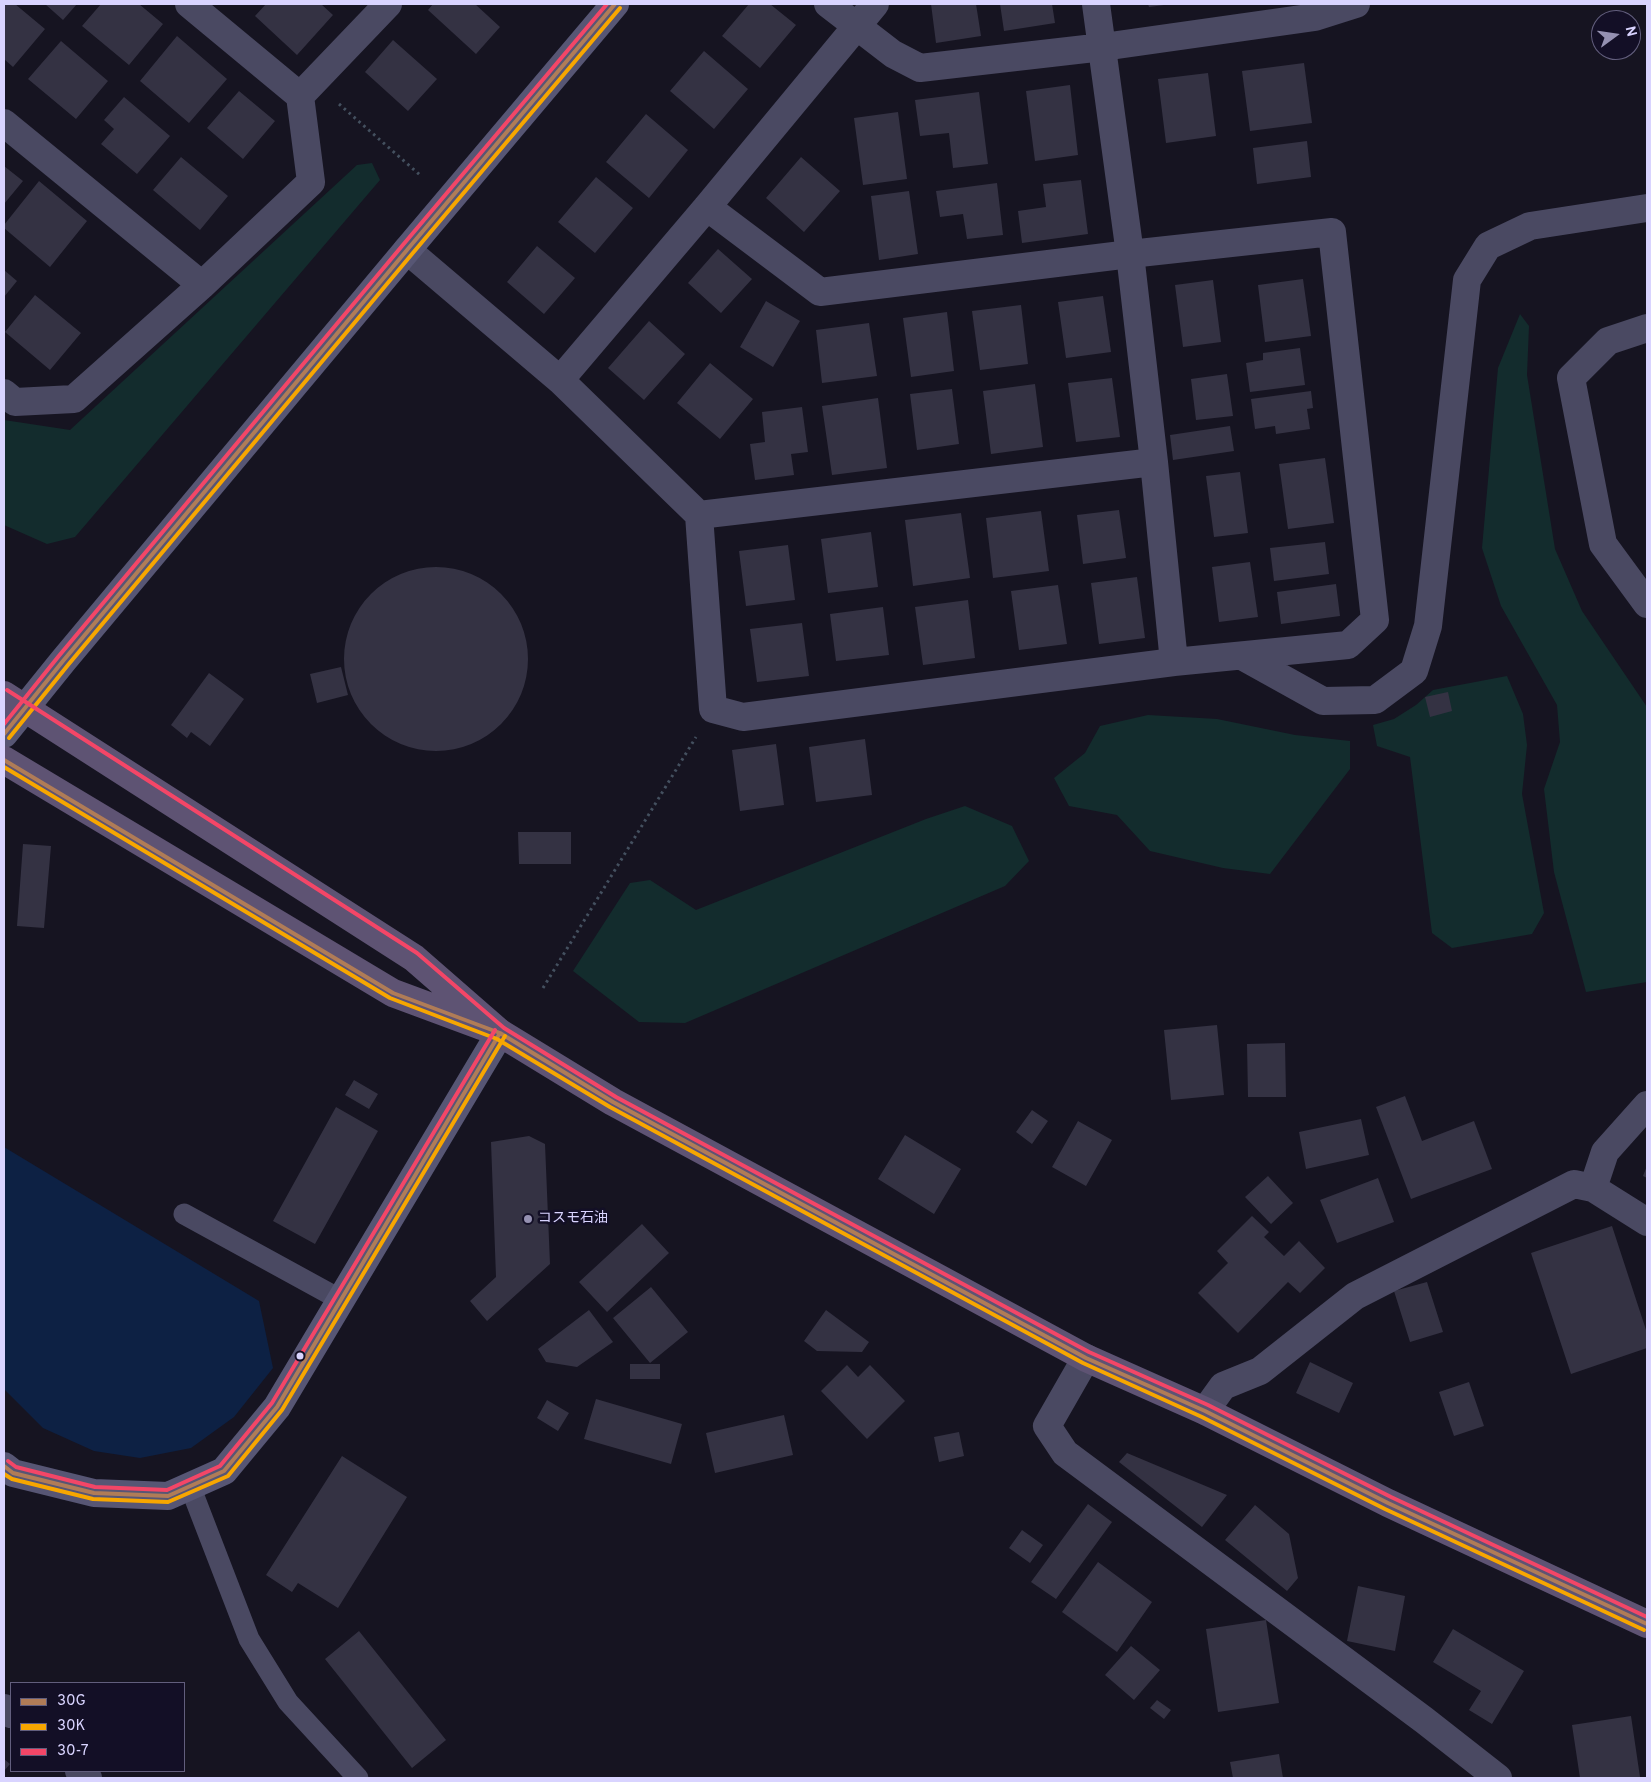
<!DOCTYPE html>
<html>
<head>
<meta charset="utf-8">
<style>
	body { margin:0 }
	#map { position:relative; width:1651px; height:1782px; overflow:hidden; background:#161421; font-family:Overpass,sans-serif }
	canvas { display:block }
	.frame { position:absolute; inset:0; border:5px solid #d9d4ff; pointer-events:none }
	.legend { position:absolute; left:10px; top:1682px; width:175px; height:90px; box-sizing:border-box; background:#130f26; border:1px solid #625e7d; margin:0; padding:6px 9px; list-style:none; font-size:15px; color:#d9d4ff }
	.legend li { display:flex; align-items:center; gap:10px; height:25px }
	.legend b { width:25px; border:1px solid #625e7d }
	.north { position:absolute; left:1591px; top:10px; width:50px; height:50px; box-sizing:border-box; background:#130f26; border:1px solid #625e7d; border-radius:50%; rotate:76deg; font-size:14px; font-weight:700; line-height:20px; text-align:center; color:#d9d4ff }
	.north::after { content:''; display:block; margin:auto; width:18px; height:22px; background:#9591b1; clip-path:polygon(50% 0,100% 100%,50% 72%,0 100%) }
</style>
</head>
<body>
<div id="map">
<canvas width="1651" height="1782"></canvas>
<div class="frame"></div>
<ul class="legend">
<li><b style="height:6px;background:#b07c57"></b>30G</li>
<li><b style="height:6px;background:#f7a600"></b>30K</li>
<li><b style="height:6px;background:#f34667"></b>30-7</li>
</ul>
<div class="north">N</div>
</div>
<script>
const context = document.querySelector('canvas').getContext('2d');
context.lineJoin = 'round';
function paint(path, color) {
  context.fillStyle = color;
  context.fill(path, 'evenodd');
}
function shape(rows) {
  const path = new Path2D();
  for (const r of rows) {
    if (r.length === 3) {
      path.moveTo(r[0] + r[2], r[1]);
      path.arc(r[0], r[1], r[2], 0, 2 * Math.PI);
      continue;
    }
    path.moveTo(r[0], r[1]);
    for (let i = 2; i < r.length; i += 2) path.lineTo(r[i], r[i + 1]);
  }
  return path;
}
function strokePath(path, color, width, dash) {
  context.strokeStyle = color;
  context.lineWidth = width;
  context.lineCap = dash ? 'butt' : 'round';
  context.setLineDash(dash || []);
  context.stroke(path);
}
function label(font, color, halo, rows, align = 'center') {
  context.font = font + ' Overpass,"Noto Sans JP",sans-serif';
  context.lineWidth = 5;
  context.setLineDash([]);
  context.textBaseline = 'middle';
  context.strokeStyle = halo;
  context.fillStyle = color;
  for (const [text, x, y, turn = 0] of rows) {
    context.save();
    context.translate(x, y);
    context.rotate((+turn || 0) * Math.PI / 180);
    context.textAlign = isNaN(turn) ? turn : align;
    if (halo) context.strokeText(text, 0, 0);
    context.fillText(text, 0, 0);
    context.restore();
  }
}
const green = shape([
	[372,163,380,180,75,537,47,544,4,525,4,420,70,430,357,165],
	[1520,314,1529,326,1527,375,1555,549,1582,611,1647,707,1647,982,1586,992,1554,872,1544,789,1560,742,1557,705,1501,606,1482,548,1498,368],
	[1507,676,1523,714,1527,745,1522,794,1544,913,1532,934,1452,948,1432,933,1410,757,1377,746,1373,725,1394,719,1416,705,1433,690],
	[1148,715,1217,719,1295,735,1350,741,1350,769,1270,874,1223,868,1150,851,1117,815,1069,806,1054,778,1085,753,1100,726],
	[965,806,1012,826,1029,861,1005,886,685,1023,639,1022,573,971,630,883,650,880,696,910,926,819]
]);
const water = shape([
	[4,1147,259,1301,273,1368,234,1417,191,1448,140,1458,94,1451,43,1428,4,1389]
]);
const building = shape([
	[4,4,15,4,45,29,13,67,4,59],
	[45,4,77,4,63,20],
	[101,4,139,4,163,24,129,65,82,26],
	[266,4,321,4,333,15,297,55,255,16],
	[433,4,475,4,500,27,476,54,428,10],
	[749,4,770,4,796,25,760,68,722,36],
	[931,4,976,4,981,36,936,43],
	[1000,4,1052,4,1055,23,1004,31],
	[1148,4,1164,4,1164,5,1149,7],
	[177,36,227,79,189,123,140,81],
	[393,40,437,79,408,111,365,72],
	[61,41,108,81,76,119,28,79],
	[704,51,748,89,714,129,670,91],
	[1304,63,1312,123,1250,131,1242,71],
	[1208,73,1216,136,1166,143,1158,79],
	[1070,85,1078,155,1035,161,1026,91],
	[239,91,275,121,243,159,207,128],
	[979,92,988,164,953,168,949,133,920,136,915,100],
	[124,97,170,136,137,174,101,144,114,129,104,120],
	[898,112,907,179,863,185,854,118],
	[646,114,688,150,649,198,606,162],
	[1307,141,1311,177,1257,184,1253,148],
	[181,157,228,196,200,230,153,190],
	[801,157,840,191,804,232,766,198],
	[4,166,23,181,4,204],
	[596,177,633,208,595,253,558,222],
	[1081,180,1088,234,1022,243,1018,211,1046,207,1043,184],
	[39,181,87,221,50,267,4,228,4,225],
	[997,183,1003,235,967,239,963,214,940,217,936,191],
	[909,191,918,254,879,260,871,196],
	[537,246,575,278,544,314,507,282],
	[718,249,752,279,721,313,688,283],
	[4,270,17,281,4,297],
	[1303,279,1311,336,1265,342,1258,285],
	[1213,280,1221,342,1183,347,1175,285],
	[35,295,81,333,50,370,5,332],
	[1103,296,1111,352,1066,358,1058,302],
	[766,301,800,321,773,367,740,347],
	[1021,305,1028,364,980,370,972,311],
	[947,312,954,371,911,377,903,318],
	[649,321,685,354,644,400,608,368],
	[869,323,877,376,822,383,816,330],
	[1300,348,1305,385,1250,392,1246,363,1263,360,1263,353],
	[710,363,753,399,720,439,677,403],
	[1227,374,1233,416,1196,420,1191,379],
	[1112,378,1120,437,1076,442,1068,383],
	[1035,384,1043,447,991,454,983,391],
	[952,389,959,444,917,450,910,394],
	[1311,391,1313,408,1307,409,1310,429,1276,434,1275,426,1255,429,1251,399],
	[878,398,887,468,832,475,822,406],
	[802,407,808,452,791,454,794,475,755,480,750,444,765,442,762,412],
	[1230,426,1234,451,1173,460,1170,435],
	[1325,458,1334,523,1288,529,1279,464],
	[1240,472,1248,533,1214,537,1206,476],
	[1119,510,1126,558,1083,564,1077,515],
	[1041,511,1049,571,993,578,986,518],
	[961,513,970,578,913,586,905,520],
	[871,532,878,587,828,593,821,539],
	[1325,542,1329,574,1274,581,1270,548],
	[788,545,795,600,746,606,739,551],
	[1250,562,1258,617,1219,622,1212,567],
	[436,659,92],
	[1137,577,1145,638,1099,644,1091,583],
	[1336,584,1340,616,1281,624,1277,592],
	[1058,585,1067,644,1019,650,1011,591],
	[968,600,975,658,923,665,915,607],
	[883,607,889,655,836,661,830,614],
	[802,623,809,676,757,682,750,629],
	[341,667,348,695,317,703,310,674],
	[209,673,244,699,210,746,191,732,187,738,171,725],
	[1448,692,1452,711,1430,717,1425,697],
	[865,739,872,795,816,802,809,747],
	[776,744,784,805,740,811,732,750],
	[518,832,571,832,571,864,519,864],
	[23,844,51,846,44,928,17,926],
	[1217,1025,1224,1095,1171,1100,1164,1030],
	[1285,1043,1286,1097,1248,1097,1247,1044],
	[354,1080,378,1094,369,1109,345,1095],
	[1405,1096,1422,1141,1474,1121,1492,1169,1411,1199,1376,1107],
	[336,1107,378,1131,315,1244,273,1221],
	[1032,1110,1048,1121,1032,1144,1016,1132],
	[1361,1119,1369,1155,1306,1169,1299,1132],
	[1078,1121,1112,1140,1086,1186,1052,1167],
	[905,1135,961,1169,934,1214,878,1179],
	[529,1136,545,1144,550,1264,487,1321,470,1301,496,1277,491,1142],
	[1647,1166,1647,1178,1643,1176],
	[1268,1176,1293,1203,1271,1224,1245,1197],
	[1378,1178,1394,1222,1337,1243,1320,1200],
	[1252,1216,1269,1232,1264,1237,1284,1256,1299,1241,1325,1268,1300,1293,1288,1282,1238,1333,1198,1293,1228,1263,1217,1251],
	[642,1224,669,1253,607,1312,579,1282],
	[1612,1226,1647,1333,1647,1348,1571,1374,1531,1253],
	[1427,1282,1443,1332,1410,1342,1394,1291],
	[651,1287,688,1332,650,1363,613,1318],
	[589,1310,613,1342,577,1367,546,1362,538,1349],
	[826,1310,869,1342,862,1352,817,1351,804,1341],
	[1310,1362,1353,1383,1339,1413,1296,1393],
	[630,1364,660,1364,660,1379,630,1379],
	[847,1365,858,1377,870,1365,905,1401,867,1439,821,1391],
	[1469,1382,1484,1426,1454,1436,1439,1392],
	[596,1399,682,1424,671,1464,584,1439],
	[547,1400,569,1413,558,1431,537,1418],
	[784,1415,793,1455,715,1473,706,1433],
	[959,1432,964,1456,939,1462,934,1437],
	[1127,1453,1227,1495,1202,1527,1119,1462],
	[342,1456,407,1497,338,1608,298,1583,292,1592,266,1575],
	[1088,1504,1112,1522,1056,1599,1031,1582],
	[1255,1505,1289,1534,1298,1578,1287,1591,1225,1540],
	[1022,1530,1043,1545,1030,1563,1009,1548],
	[1098,1562,1152,1602,1117,1652,1062,1612],
	[1358,1586,1405,1596,1395,1651,1347,1641],
	[1266,1620,1279,1703,1218,1712,1206,1629],
	[1453,1629,1524,1671,1492,1724,1469,1710,1481,1691,1433,1662],
	[359,1631,446,1740,412,1768,325,1659],
	[1131,1646,1160,1670,1134,1700,1105,1675],
	[1157,1700,1171,1710,1164,1719,1150,1708],
	[1631,1716,1640,1777,1580,1778,1572,1725],
	[1279,1754,1283,1778,1233,1778,1230,1762],
	[4,1759,10,1764,4,1771]
]);
const path = shape([
	[339,104,420,175],
	[543,988,696,737]
]);
const lane = shape([
	[184,1214,341,1300],
	[190,1486,249,1639,288,1702,358,1778]
]);
const street = shape([
	[189,4,300,96],
	[828,4,893,54,920,68,1103,47,1315,17,1356,4],
	[1096,4,1130,254,1154,462,1174,662],
	[4,123,202,285],
	[707,207,820,292,1130,254,1332,232,1375,620,1348,645,1174,662,743,717,713,709,699,515,1154,462],
	[407,250,560,380,699,515],
	[1647,328,1608,341,1571,378,1603,544,1647,604],
	[560,380,707,207,875,4],
	[4,393,15,402,74,399,202,285,311,182,300,96,388,4],
	[1242,656,1323,701,1375,700,1414,671,1428,626,1467,280,1488,246,1530,226,1647,208],
	[1593,1188,1605,1152,1647,1105],
	[1086,1358,1047,1426,1065,1453,1424,1720,1498,1778],
	[1205,1411,1223,1386,1260,1371,1355,1296,1574,1184,1593,1188,1647,1222],
	[4,1708,11,1714],
	[79,1771,88,1778]
]);
const secondary = shape([
	[4,734,63,661,407,250,615,4],
	[4,1466,13,1473,94,1493,168,1496,224,1471,277,1407,500,1033]
]);
const primary = shape([
	[4,695,414,958,500,1033,613,1102,1086,1358,1205,1411,1388,1503,1647,1624],
	[4,760,393,993,482,1026]
]);
const bus1 = shape([
	[4,734,63,661,407,250,615,4],
	[4,760,393,993,500,1033,613,1102,1086,1358,1205,1411,1388,1503,1647,1624],
	[4,1466,13,1473,94,1493,168,1496,224,1471,277,1407,500,1033]
]);
const bus2 = shape([
	[9,738,68,665,412,254,620,8],
	[4,767,390,998,497,1039,610,1107,1083,1363,1202,1417,1385,1509,1644,1630],
	[4,1474,12,1479,93,1499,168,1502,228,1476,282,1410,505,1036]
]);
const bus3 = shape([
	[7,690,417,953,504,1028,616,1097,1089,1352,1208,1405,1391,1497,1647,1617],
	[4,724,58,657,402,246,607,4],
	[8,1461,16,1467,95,1487,167,1490,220,1466,272,1403,495,1030]
]);
const markers = [
	[528,1219,5,"#9591b1"],
	[300,1356,4.5,"#d9d4ff"]
];
const poiNames = [
	["コスモ石油",538,1219]
];
paint(green, '#132c2d');
paint(water, '#0d2144');
paint(building, '#343243');
strokePath(path, '#44505f', 3, [2.5, 4]);
strokePath(lane, '#4a4962', 21);
strokePath(street, '#4a4962', 28);
strokePath(secondary, '#575674', 28);
strokePath(primary, '#5e5373', 28);
strokePath(bus1, '#b07c57', 4);
strokePath(bus2, '#f7a600', 4);
strokePath(bus3, '#f34667', 4);
for (const [x, y, r, color] of markers) {
  const dot = new Path2D();
  dot.arc(x, y, r, 0, 2 * Math.PI);
  context.fillStyle = color;
  context.fill(dot);
  strokePath(dot, '#130f26', 2);
}
label('14px', '#d9d4ff', '#130f26', poiNames, 'left');
</script>
</body>
</html>
